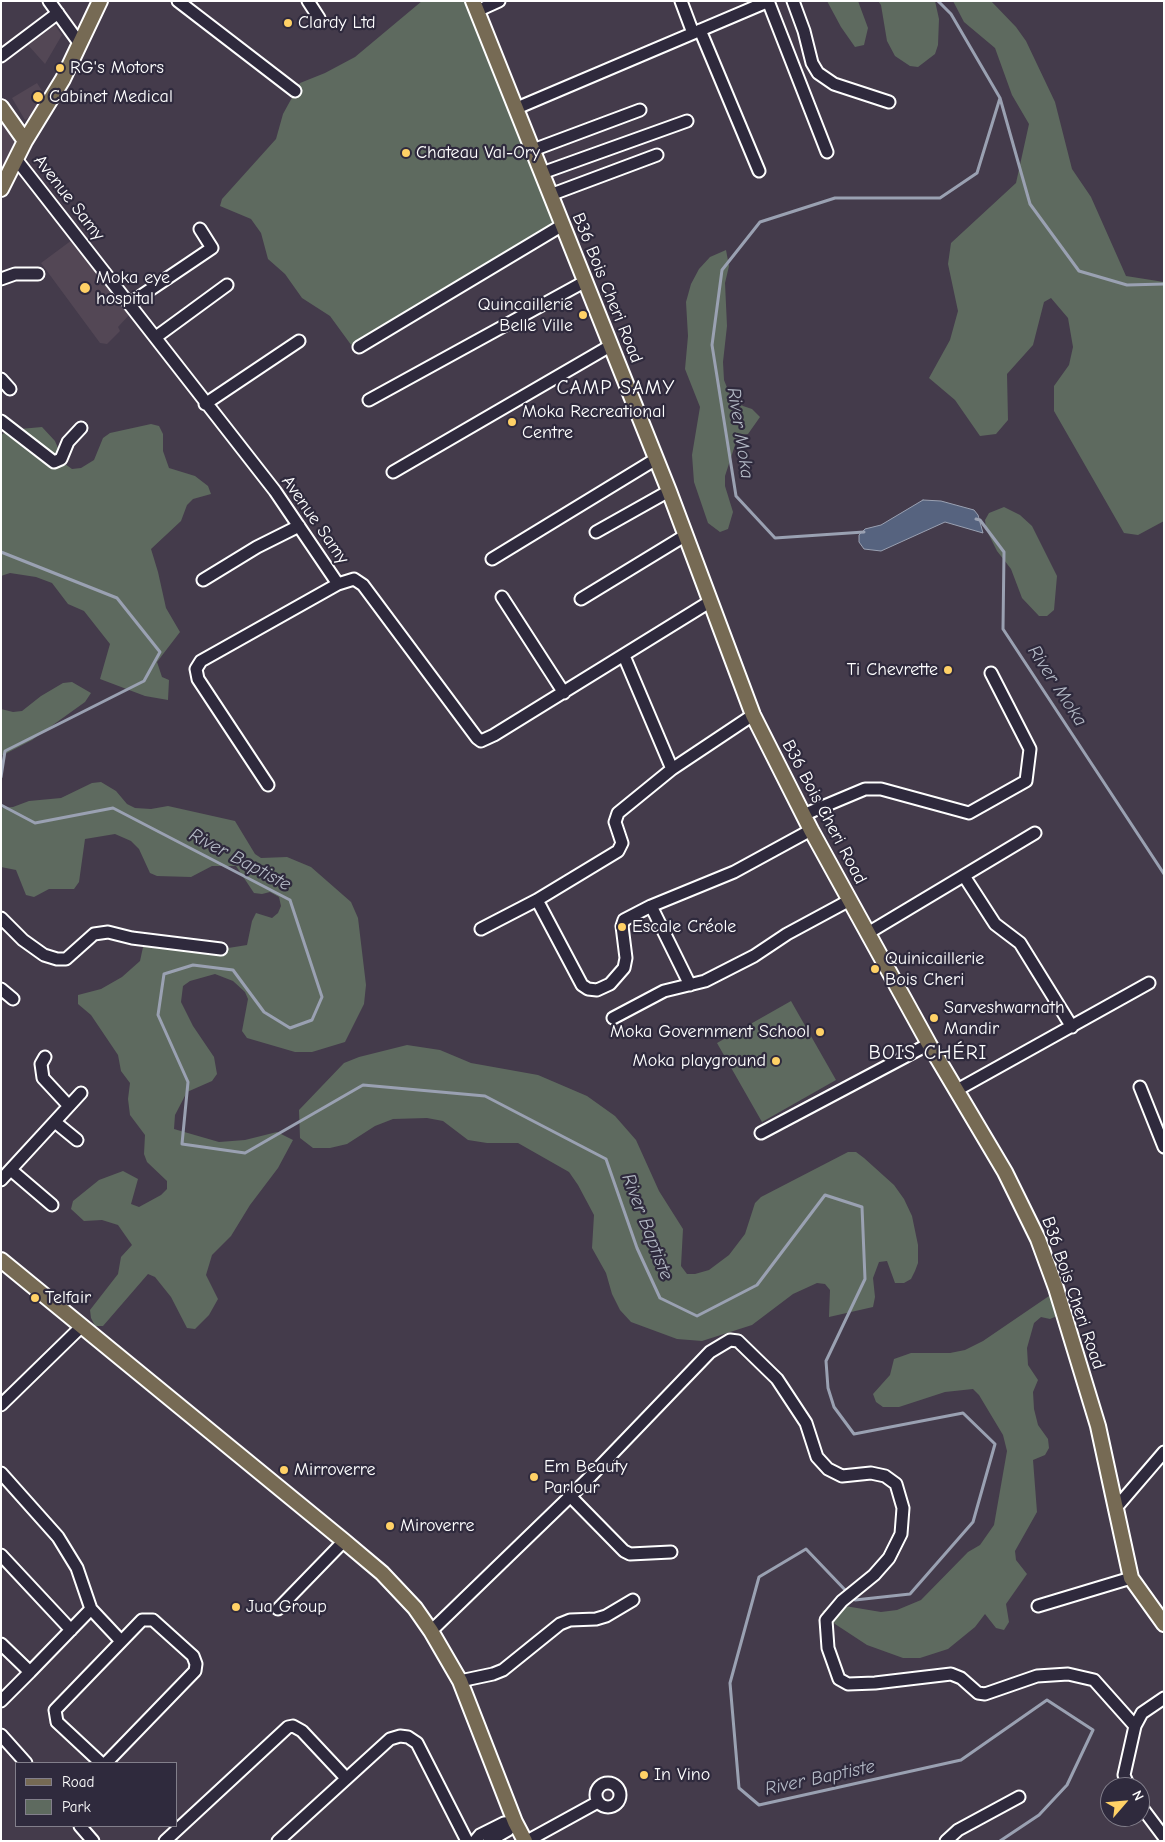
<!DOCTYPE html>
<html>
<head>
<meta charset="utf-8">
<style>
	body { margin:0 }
	#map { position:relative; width:1165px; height:1842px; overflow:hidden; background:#443b4b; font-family:"Comic Neue",sans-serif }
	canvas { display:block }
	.frame { position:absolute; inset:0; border:2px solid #fff; pointer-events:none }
	.legend { position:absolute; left:15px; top:1762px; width:162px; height:65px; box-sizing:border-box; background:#2f2a3d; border:1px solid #827f8b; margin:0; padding:6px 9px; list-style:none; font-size:15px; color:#fff }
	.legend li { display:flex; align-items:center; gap:10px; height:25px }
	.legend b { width:25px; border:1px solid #827f8b }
	.north { position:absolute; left:1100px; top:1777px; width:50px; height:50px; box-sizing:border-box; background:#2f2a3d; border:1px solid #827f8b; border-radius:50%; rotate:63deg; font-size:14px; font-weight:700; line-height:20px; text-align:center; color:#fff }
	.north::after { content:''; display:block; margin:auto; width:18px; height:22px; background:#ffd166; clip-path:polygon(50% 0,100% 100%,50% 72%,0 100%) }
</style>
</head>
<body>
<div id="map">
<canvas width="1165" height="1842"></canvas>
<div class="frame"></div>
<ul class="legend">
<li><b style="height:6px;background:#766a54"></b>Road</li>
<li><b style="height:14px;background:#5e6a5f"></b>Park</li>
</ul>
<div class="north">N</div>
</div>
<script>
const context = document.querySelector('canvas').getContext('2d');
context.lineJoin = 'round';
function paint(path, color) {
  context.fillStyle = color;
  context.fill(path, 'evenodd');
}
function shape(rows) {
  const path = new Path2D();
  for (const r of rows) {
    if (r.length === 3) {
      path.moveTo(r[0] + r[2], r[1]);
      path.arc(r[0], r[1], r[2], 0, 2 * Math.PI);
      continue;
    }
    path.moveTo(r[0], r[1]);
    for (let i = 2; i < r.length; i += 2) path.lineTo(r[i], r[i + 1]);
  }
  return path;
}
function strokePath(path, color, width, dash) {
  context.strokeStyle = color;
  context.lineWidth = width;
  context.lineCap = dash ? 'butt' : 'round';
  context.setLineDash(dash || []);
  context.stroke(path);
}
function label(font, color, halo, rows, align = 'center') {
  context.font = font + ' "Comic Neue",sans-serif';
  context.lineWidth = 4.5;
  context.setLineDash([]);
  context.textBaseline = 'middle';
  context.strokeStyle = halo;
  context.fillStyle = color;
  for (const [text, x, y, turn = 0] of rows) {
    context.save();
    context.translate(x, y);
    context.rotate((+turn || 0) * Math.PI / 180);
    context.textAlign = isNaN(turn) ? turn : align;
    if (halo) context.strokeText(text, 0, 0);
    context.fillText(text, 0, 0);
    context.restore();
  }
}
const built = shape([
	[54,24,62,35,45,64,28,45],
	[37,83,44,94,36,113,25,120,12,98],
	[1,121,18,146,1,181],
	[72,240,130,314,118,327,120,331,107,344,100,343,41,263]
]);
const green = shape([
	[422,1,469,1,563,231,357,353,330,316,302,298,285,274,268,259,261,233,251,219,220,206,222,199,276,139,283,114,300,83,325,73,355,57],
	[827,1,858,1,868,28,864,45,855,47,841,27],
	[878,1,935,1,939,19,938,45,935,54,918,67,910,66,895,56,887,41,881,5],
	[953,1,991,1,1016,27,1026,41,1055,102,1072,169,1091,197,1126,276,1164,282,1164,521,1138,535,1124,533,1054,411,1054,386,1069,365,1073,347,1068,318,1051,298,1044,302,1033,345,1007,374,1008,420,996,434,980,436,955,400,929,378,950,340,958,311,948,264,951,243,1016,183,1029,124,1012,95,995,48,964,22],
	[726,250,729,266,725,283,727,326,723,362,724,380,730,395,743,406,752,409,760,417,748,434,740,435,736,442,725,476,725,486,733,512,728,529,720,532,708,523,694,482,692,455,700,407,685,369,688,336,686,302,691,284,699,269,710,257],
	[151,424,159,426,163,434,163,451,169,468,195,476,208,486,211,494,193,499,187,505,181,521,151,549,158,572,166,608,180,632,157,662,162,677,169,680,168,700,145,696,100,679,110,644,84,611,68,604,52,583,36,577,10,573,1,576,1,435,9,430,42,427,55,441,65,464,72,469,81,468,94,460,103,438,110,433],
	[1004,507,1020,515,1032,526,1057,576,1054,610,1047,616,1039,616,1022,598,1011,569,997,551,986,529,985,520,989,513],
	[72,682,91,693,85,702,32,740,1,756,1,709,13,712,22,711,41,696,63,683],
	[101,782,116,791,127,804,135,808,151,809,168,806,235,821,255,854,261,858,287,857,311,867,351,902,358,918,366,985,364,1004,345,1042,312,1052,295,1052,247,1038,242,1031,248,999,245,992,233,981,215,974,190,981,183,986,181,1002,193,1026,214,1057,217,1074,212,1081,187,1092,175,1115,174,1129,219,1142,245,1140,277,1132,293,1140,278,1168,250,1205,231,1236,212,1255,206,1275,218,1299,209,1315,195,1329,187,1328,171,1297,155,1277,148,1274,103,1326,95,1326,91,1318,90,1310,118,1274,121,1257,132,1245,118,1225,102,1220,84,1221,71,1209,73,1201,99,1180,123,1171,138,1179,131,1204,139,1207,161,1195,167,1189,167,1181,147,1162,144,1154,145,1135,130,1115,128,1099,130,1083,121,1071,118,1055,91,1015,78,1004,78,995,101,989,122,977,140,961,145,938,222,949,247,945,252,921,256,913,272,918,278,913,281,906,279,897,270,892,262,894,254,893,236,866,212,866,191,877,157,876,150,873,139,849,131,841,115,834,85,839,79,882,74,889,49,889,34,897,26,895,16,870,1,867,1,808,13,807,29,801,61,798,92,783],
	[791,1001,836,1080,762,1122,717,1043],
	[407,1045,440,1050,471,1063,538,1075,587,1096,615,1116,636,1140,659,1191,683,1229,681,1266,687,1274,695,1274,709,1270,729,1255,745,1234,755,1203,761,1197,848,1152,856,1152,864,1158,894,1185,904,1199,912,1216,918,1245,918,1263,915,1271,911,1279,904,1283,895,1283,887,1261,879,1262,873,1278,875,1297,873,1307,829,1317,830,1290,825,1284,817,1283,793,1294,752,1325,702,1341,677,1339,631,1322,620,1310,612,1294,606,1273,592,1248,594,1215,578,1185,569,1172,518,1143,487,1143,468,1140,443,1121,427,1118,393,1119,375,1126,347,1144,330,1148,313,1148,300,1138,299,1110,344,1063,359,1057],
	[1049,1296,1056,1298,1057,1316,1050,1319,1041,1317,1034,1323,1027,1348,1028,1365,1038,1380,1033,1392,1034,1409,1038,1425,1048,1439,1049,1448,1045,1455,1033,1460,1037,1512,1015,1551,1016,1560,1027,1574,1006,1604,1009,1622,1004,1630,996,1628,985,1614,975,1627,948,1649,920,1658,903,1658,867,1645,835,1624,822,1611,839,1605,881,1612,897,1610,921,1600,968,1552,980,1545,994,1525,1007,1451,1003,1435,979,1395,973,1389,945,1392,899,1407,883,1407,876,1402,873,1394,890,1375,894,1359,911,1353,950,1353,965,1350,983,1341]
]);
const water = shape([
	[923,500,941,501,974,510,978,515,983,533,945,522,881,551,864,549,859,542,859,535,865,529,881,525,923,500]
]);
const stream = shape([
	[1000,98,1030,204,1079,271,1127,285,1164,284],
	[976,519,980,520,1004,552,1003,629,1164,874],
	[864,532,775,538,736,496,712,345,722,270,760,222,835,198,940,198,977,173,1000,98,951,14,938,1],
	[1,552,117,598,160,652,144,681,5,751,1,777],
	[1,805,35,823,113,808,290,900,322,997,312,1020,290,1028,264,1012,233,970,193,965,164,974,158,1015,188,1082,182,1144,245,1153,363,1085,485,1096,606,1159,637,1248,660,1298,697,1316,757,1285,825,1195,862,1207,865,1279,826,1361,828,1388,834,1407,854,1434,963,1413,995,1444,973,1522,910,1594,855,1600,852,1597],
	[848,1593,806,1549,759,1577,730,1683,739,1788,759,1805,961,1760,1047,1700,1093,1730,1067,1785,1039,1815,1000,1841]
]);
const minor = shape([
	[49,1,80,44],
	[178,1,295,91],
	[308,1,319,18],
	[681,1,693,33],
	[768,1,827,152],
	[793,1,804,31,812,63,818,73,834,84,889,102],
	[477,11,499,1],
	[700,30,759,171],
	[1,56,58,13],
	[517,108,769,1],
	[533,150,640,110],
	[16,159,275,491,338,584,354,579,363,585,477,738,481,741,494,735,711,601],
	[542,173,687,121],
	[550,195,657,155],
	[1,279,15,274,38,274],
	[129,304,212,248,200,229],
	[156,337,227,285],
	[359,347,561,226],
	[1,379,10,389],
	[369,400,584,282],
	[205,404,299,341],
	[1,421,54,462,61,459,68,442,81,428],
	[393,472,610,346],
	[596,532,669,491],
	[492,559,656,459],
	[203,580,257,547,299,526],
	[502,597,564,693],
	[581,599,686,535],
	[624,656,672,769],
	[268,785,198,679,196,669,201,661,338,584],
	[803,815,865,789,881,789,969,813,1026,781,1030,749,991,673],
	[964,876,995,924,1020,943,1072,1027],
	[537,900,582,985,588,989,597,990,610,984,624,968,626,958,622,926,624,920,651,906,734,872,811,830],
	[651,906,690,985],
	[1,918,23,940,44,955,57,959,66,959,94,934,108,932,132,938,221,949],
	[481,929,537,900,618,851,622,843,615,822,618,813,672,769,753,715],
	[868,933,1035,833],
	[1,989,13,999],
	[613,1018,664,991,705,981,754,956,787,934,850,900],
	[45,1057,41,1064,43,1078,69,1106],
	[1140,1087,1164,1147],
	[957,1090,1149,983],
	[55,1122,77,1140],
	[761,1133,929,1044],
	[11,1170,52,1205],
	[1,1180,81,1093],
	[1,1405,82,1326],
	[1,1473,58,1537,77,1568,91,1609,121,1641],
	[570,1496,624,1551,630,1554,671,1552],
	[1115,1509,1164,1452],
	[1,1555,71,1630],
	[1038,1606,1131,1578],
	[278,1609,344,1541],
	[431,1631,586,1481,710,1352,730,1340,738,1341,777,1379,806,1423,817,1457,828,1469,842,1476,871,1473,885,1476,896,1484,903,1508,901,1534,889,1558,874,1575,842,1601,826,1620,828,1648,839,1679,848,1684,875,1683,951,1674,961,1678,978,1693,985,1694,1037,1676,1068,1674,1094,1680,1135,1726],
	[1,1644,30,1672,91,1609],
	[460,1681,493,1674,503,1670,560,1624,570,1620,596,1619,606,1616,633,1600],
	[1,1701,30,1672],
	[1,1735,26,1763],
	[101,1763,57,1722,55,1710,142,1620,153,1620,193,1656,196,1664,195,1671,106,1763],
	[608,1795,12],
	[1129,1787,1124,1775,1135,1726,1142,1713,1164,1698],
	[1140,1805,1164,1837],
	[80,1826,93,1841],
	[165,1841,288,1727,293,1726,302,1731,346,1778],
	[278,1841,390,1739,400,1736,408,1737,417,1743,467,1841],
	[475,1841,480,1835,504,1823,515,1822],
	[489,1841,508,1830,515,1822],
	[527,1841,598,1802],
	[946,1841,958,1830,1019,1797]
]);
const major = shape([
	[473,1,669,491,753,715,811,830,929,1044,1005,1172,1038,1239,1056,1288,1098,1426,1131,1578,1164,1624],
	[1,107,25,141],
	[1,189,25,141,63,79,100,1],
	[1,1260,344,1541,382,1573,415,1608,431,1631,460,1681,515,1822,525,1841]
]);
const markers = [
	[288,23,5,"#ffd166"],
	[60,68,5,"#ffd166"],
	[38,97,6,"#ffd166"],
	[406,153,5,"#ffd166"],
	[85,288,6,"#ffd166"],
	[583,315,5,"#ffd166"],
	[512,422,5,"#ffd166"],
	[948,670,5,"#ffd166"],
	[622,927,5,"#ffd166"],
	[875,969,5,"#ffd166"],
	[934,1018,5,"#ffd166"],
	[820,1032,5,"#ffd166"],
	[776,1061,5,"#ffd166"],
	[35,1298,5,"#ffd166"],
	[284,1470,5,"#ffd166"],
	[534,1477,5,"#ffd166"],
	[390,1526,5,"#ffd166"],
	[236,1607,5,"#ffd166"],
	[644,1775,5,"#ffd166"]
];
const poiNames = [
	["Clardy Ltd",298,23],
	["RG's Motors",70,68],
	["Cabinet Medical",49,97],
	["Chateau Val-Ory",416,153],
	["Moka eye",96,278],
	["hospital",96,299],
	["Quincaillerie",573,305,"right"],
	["Belle Ville",573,326,"right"],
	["Moka Recreational",522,412],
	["Centre",522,433],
	["Ti Chevrette",938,670,"right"],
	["Escale Créole",632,927],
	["Quinicaillerie",885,959],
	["Bois Cheri",885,980],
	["Sarveshwarnath",944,1008],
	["Mandir",944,1029],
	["Moka Government School",810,1032,"right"],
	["Moka playground",766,1061,"right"],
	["Telfair",45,1298],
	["Em Beauty",544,1467],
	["Parlour",544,1488],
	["Mirroverre",294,1470],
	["Miroverre",400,1526],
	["Jua Group",246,1607],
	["In Vino",654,1775]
];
const streetNames = [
	["Avenue Samy",69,198,52],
	["B36 Bois Cheri Road",607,288,68],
	["Avenue Samy",315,520,55],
	["B36 Bois Cheri Road",824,812,62],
	["B36 Bois Cheri Road",1073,1293,71]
];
const waterNames = [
	["River Moka",740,433,81],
	["River Moka",1057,686,57],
	["River Baptiste",240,860,28],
	["River Baptiste",647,1227,69],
	["River Baptiste",820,1778,-12]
];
const quarterNames = [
	["CAMP SAMY",616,388],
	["BOIS CHÉRI",928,1053]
];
paint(built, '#534755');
paint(green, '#5e6a5f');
paint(water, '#56637f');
strokePath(water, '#9aa1b2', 1);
strokePath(stream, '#9aa1b2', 3);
strokePath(minor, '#fff', 15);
strokePath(major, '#fff', 18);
strokePath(minor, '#2f2a3d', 11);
strokePath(major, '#766a54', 14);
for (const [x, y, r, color] of markers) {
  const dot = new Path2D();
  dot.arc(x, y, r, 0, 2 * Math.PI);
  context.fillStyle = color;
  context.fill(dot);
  strokePath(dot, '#2f2a3d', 2);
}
label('18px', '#fff', '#2f2a3d', poiNames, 'left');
label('18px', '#fff', '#2f2a3d', streetNames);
label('italic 19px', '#b3b9c5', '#2f2a3d', waterNames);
context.letterSpacing = '1px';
label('20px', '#fff', '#2f2a3d', quarterNames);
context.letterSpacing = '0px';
</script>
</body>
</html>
